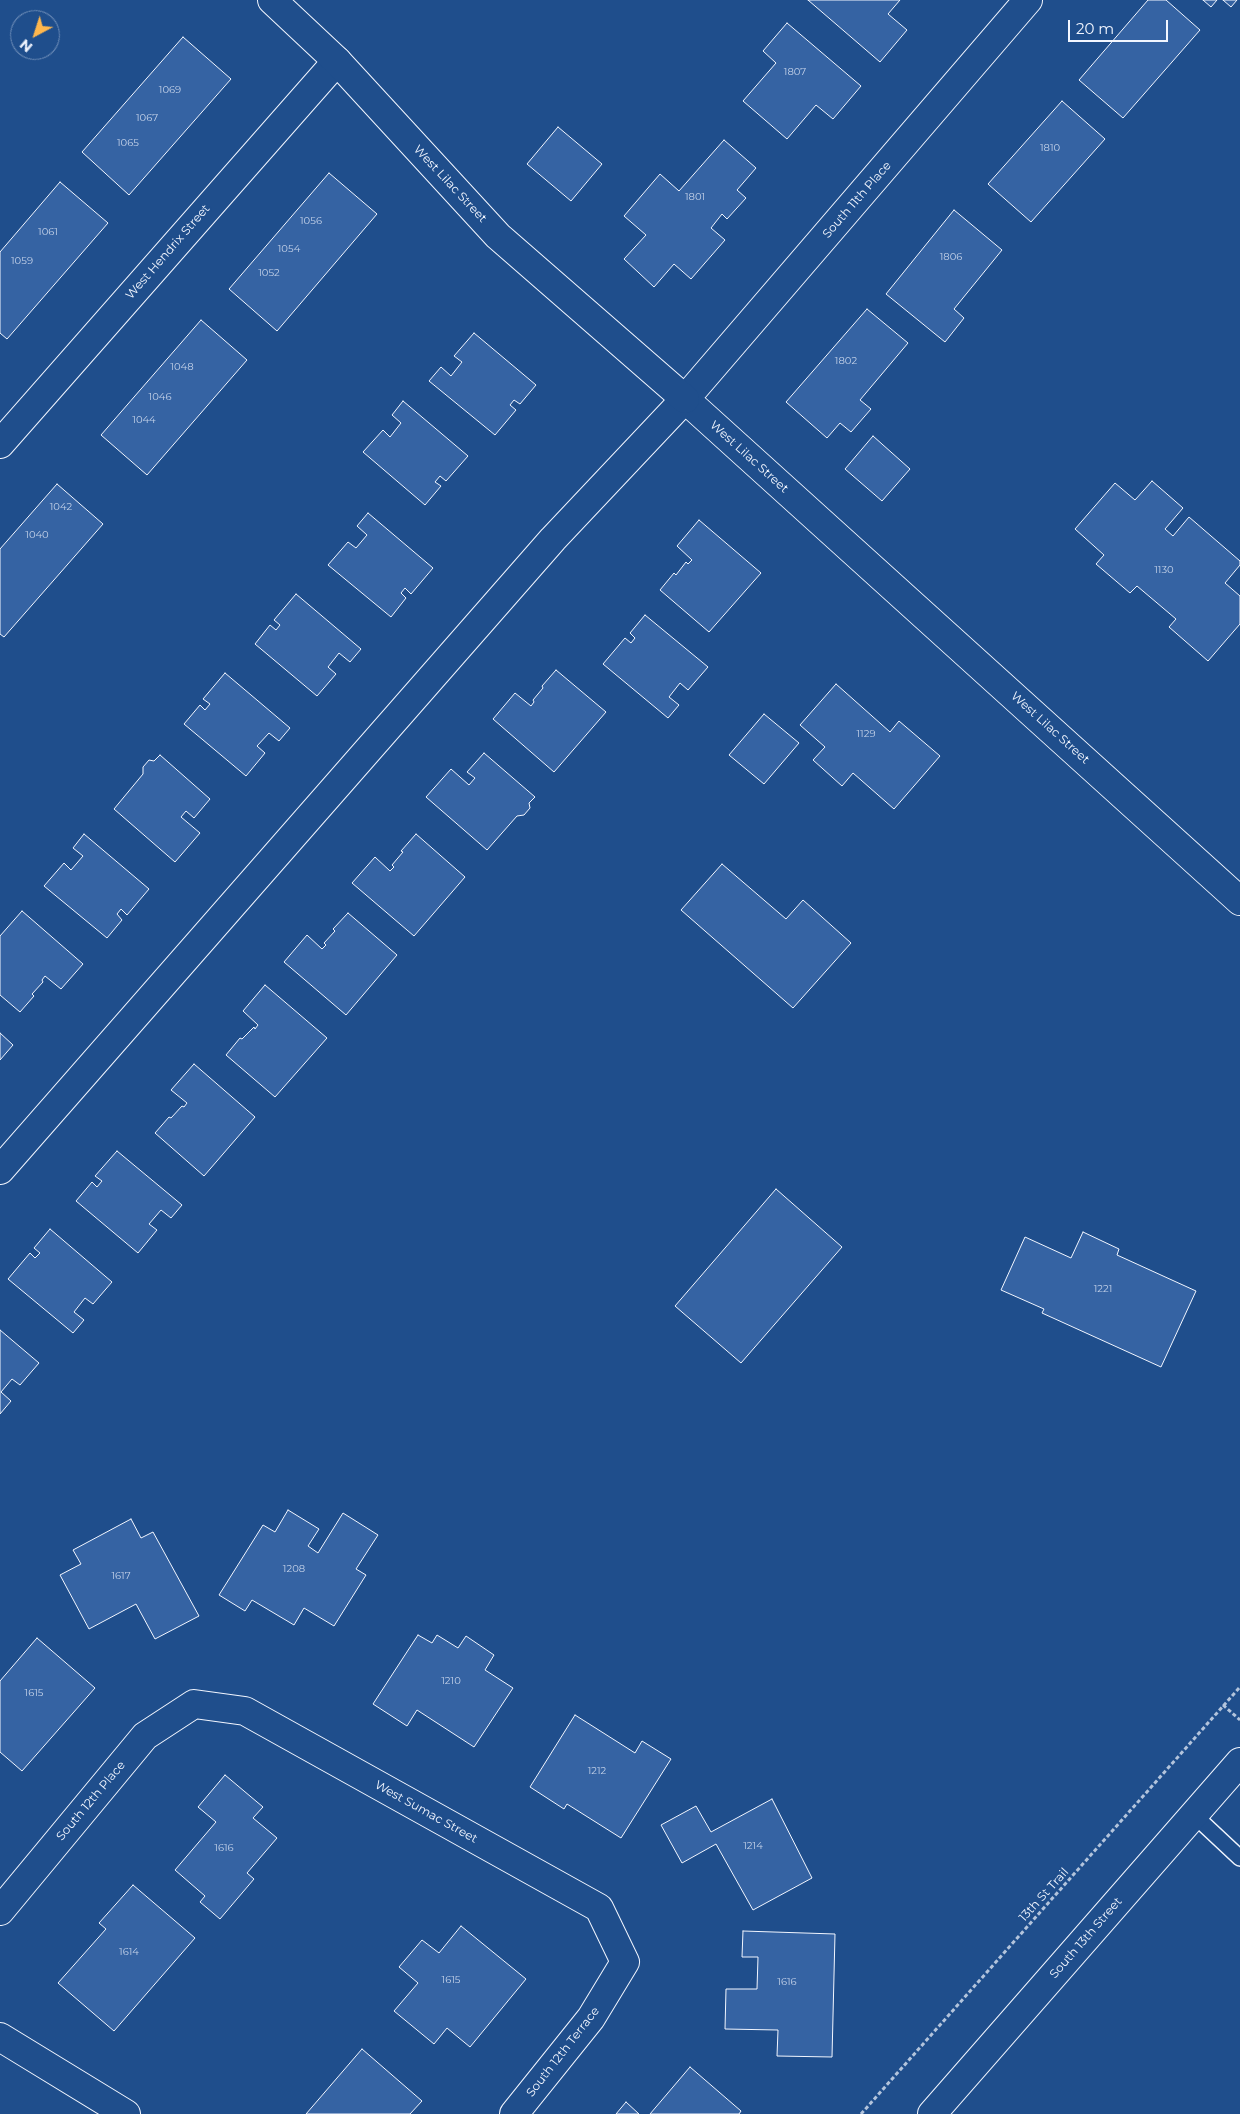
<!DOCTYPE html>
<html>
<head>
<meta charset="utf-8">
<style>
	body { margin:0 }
	#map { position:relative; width:1240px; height:2114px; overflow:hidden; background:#1f4e8c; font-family:Montserrat,sans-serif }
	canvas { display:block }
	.north { position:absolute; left:10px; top:10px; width:50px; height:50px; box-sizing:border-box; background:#1f4e8c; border:1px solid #7391ba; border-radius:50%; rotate:220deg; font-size:14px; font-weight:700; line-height:20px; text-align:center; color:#f2f6ff }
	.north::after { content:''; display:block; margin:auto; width:18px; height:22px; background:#ffb74d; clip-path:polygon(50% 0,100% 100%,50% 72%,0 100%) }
	.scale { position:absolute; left:1068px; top:20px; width:100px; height:22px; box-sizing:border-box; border:2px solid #f2f6ff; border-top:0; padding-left:6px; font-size:15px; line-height:18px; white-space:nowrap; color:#f2f6ff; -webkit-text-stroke:4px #1f4e8c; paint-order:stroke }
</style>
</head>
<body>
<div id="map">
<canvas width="1240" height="2114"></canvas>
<div class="north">N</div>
<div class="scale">20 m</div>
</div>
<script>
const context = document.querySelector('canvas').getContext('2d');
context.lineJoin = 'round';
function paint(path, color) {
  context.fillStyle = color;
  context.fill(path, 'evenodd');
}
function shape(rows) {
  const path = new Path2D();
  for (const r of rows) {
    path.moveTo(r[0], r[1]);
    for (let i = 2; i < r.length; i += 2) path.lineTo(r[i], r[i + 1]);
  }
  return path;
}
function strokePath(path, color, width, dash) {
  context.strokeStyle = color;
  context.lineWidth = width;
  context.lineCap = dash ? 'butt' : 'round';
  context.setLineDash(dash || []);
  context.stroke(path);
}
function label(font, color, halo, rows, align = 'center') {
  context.font = font + ' Montserrat,sans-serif';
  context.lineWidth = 4;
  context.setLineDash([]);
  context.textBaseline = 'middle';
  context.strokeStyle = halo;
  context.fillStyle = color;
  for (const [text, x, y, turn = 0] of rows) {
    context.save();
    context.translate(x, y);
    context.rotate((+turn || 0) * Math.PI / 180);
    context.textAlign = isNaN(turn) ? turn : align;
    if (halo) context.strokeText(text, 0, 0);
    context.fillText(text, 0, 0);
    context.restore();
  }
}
const building = shape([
	[808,0,900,0,888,14,907,30,880,62,808,0],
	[1148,0,1166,0,1200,30,1123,118,1079,80,1148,0],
	[1203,0,1217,0,1211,7,1203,0],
	[1223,0,1237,0,1231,7,1223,0],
	[787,23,861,86,833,119,816,105,787,139,743,101,776,63,763,51,787,23],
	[183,37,231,79,129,195,82,152,183,37],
	[1062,101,1105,139,1031,222,988,184,1062,101],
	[558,127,602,164,571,201,527,164,558,127],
	[724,140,756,168,737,190,746,198,727,219,722,214,711,228,725,240,691,279,674,264,654,287,624,259,646,235,624,216,660,174,679,191,724,140],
	[329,173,377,214,277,331,229,289,329,173],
	[60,182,108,223,7,339,0,333,0,252,60,182],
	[954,210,1002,250,954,309,964,318,945,342,886,294,954,210],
	[867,309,908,343,860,400,871,409,851,432,840,423,827,438,786,402,867,309],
	[201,320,247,360,147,475,101,435,201,320],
	[474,333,536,385,520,404,514,400,510,405,516,410,495,435,429,381,441,367,451,376,462,362,454,356,474,333],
	[403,401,468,456,446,481,440,476,435,482,441,486,425,505,363,452,383,430,390,437,401,423,392,415,403,401],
	[873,436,910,469,882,501,845,469,873,436],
	[1152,481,1183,508,1165,529,1173,536,1189,517,1240,561,1240,565,1225,583,1240,596,1240,624,1208,661,1169,627,1176,619,1137,586,1130,593,1096,564,1104,555,1075,529,1115,483,1135,500,1152,481],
	[57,484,103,524,4,637,0,634,0,549,57,484],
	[368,513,433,568,411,594,405,588,401,593,406,598,391,617,328,565,348,542,356,548,367,535,357,526,368,513],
	[699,520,761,573,709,632,660,590,674,573,676,575,686,562,688,564,692,560,677,546,699,520],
	[296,594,361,649,350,662,339,653,328,667,336,674,317,696,255,644,270,625,276,630,280,625,274,620,296,594],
	[645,615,708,667,688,690,680,683,669,697,679,705,668,718,603,664,625,638,631,643,635,638,630,633,645,615],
	[556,670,606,712,554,772,493,719,515,693,531,706,534,702,533,700,543,688,542,686,556,670],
	[225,673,290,728,279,741,269,733,257,746,265,753,246,776,184,724,200,705,205,710,210,704,203,699,225,673],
	[836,684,890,732,899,721,940,756,894,809,853,773,842,786,813,760,825,747,800,725,836,684],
	[764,714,799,743,764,784,729,755,764,714],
	[484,753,535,797,529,803,530,808,524,815,517,816,487,850,426,797,451,769,469,785,475,778,467,772,484,753],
	[160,755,210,799,194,818,186,811,181,817,200,833,175,862,114,809,143,774,143,767,149,760,154,761,160,755],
	[84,834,149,889,127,915,121,909,117,914,122,920,107,938,44,886,64,863,71,870,83,856,73,848,84,834],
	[416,834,465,877,414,936,352,883,375,857,390,871,394,867,392,865,403,852,401,851,416,834],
	[722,864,786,919,803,900,851,943,793,1008,681,910,722,864],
	[22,911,83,964,61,989,45,976,42,980,43,982,32,994,34,996,20,1012,0,995,0,936,22,911],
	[348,913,397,955,346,1015,284,962,307,935,322,949,326,945,324,943,335,931,333,929,348,913],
	[265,985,327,1038,275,1097,226,1055,240,1038,242,1039,254,1027,255,1029,258,1025,243,1011,265,985],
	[0,1033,13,1045,0,1060,0,1033],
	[194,1064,255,1117,204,1176,155,1133,169,1117,171,1118,182,1106,184,1107,187,1103,171,1090,194,1064],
	[117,1151,182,1205,171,1218,161,1210,149,1224,157,1230,138,1253,76,1201,92,1182,97,1187,102,1181,95,1176,117,1151],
	[776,1189,842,1247,741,1363,675,1306,776,1189],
	[50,1229,112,1282,93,1304,85,1298,74,1312,84,1320,73,1333,8,1279,30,1253,35,1258,40,1253,34,1248,50,1229],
	[1083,1232,1119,1249,1117,1255,1196,1291,1161,1367,1042,1313,1044,1309,1001,1290,1025,1237,1071,1258,1083,1232],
	[0,1330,39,1363,20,1385,12,1379,1,1392,11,1401,0,1414,0,1330],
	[288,1510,319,1529,308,1546,318,1553,343,1513,378,1535,356,1569,366,1575,334,1626,304,1608,294,1625,252,1600,245,1611,219,1595,263,1525,275,1532,288,1510],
	[131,1519,141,1538,153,1532,199,1616,155,1639,136,1604,89,1629,60,1575,81,1564,73,1550,131,1519],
	[418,1635,432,1643,437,1635,458,1648,466,1636,494,1655,485,1670,513,1688,474,1747,417,1710,407,1726,373,1704,418,1635],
	[37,1638,95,1688,22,1771,0,1752,0,1681,37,1638],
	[575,1715,635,1753,642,1741,671,1759,621,1838,567,1804,564,1809,530,1787,575,1715],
	[225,1775,263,1807,253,1818,277,1838,247,1873,254,1879,220,1919,200,1902,205,1896,175,1870,216,1822,198,1807,225,1775],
	[772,1799,812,1878,753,1910,716,1844,682,1863,661,1825,696,1806,711,1832,772,1799],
	[133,1885,195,1938,114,2031,58,1983,106,1929,99,1923,133,1885],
	[461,1926,526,1979,470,2047,447,2028,434,2044,394,2011,418,1983,399,1967,422,1940,439,1953,461,1926],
	[743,1931,835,1934,832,2057,777,2056,778,2030,725,2029,726,1989,757,1989,758,1957,742,1957,743,1931],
	[362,2049,422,2101,410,2114,306,2114,362,2049],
	[690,2067,741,2111,739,2114,650,2114,690,2067],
	[626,2102,639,2114,616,2114,626,2102]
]);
const path = shape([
	[1223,1705,1240,1720],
	[861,2114,1240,1687]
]);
const lane = shape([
	[1194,1815,1240,1858]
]);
const street = shape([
	[685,399,1240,901],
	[0,444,337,61],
	[0,1170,553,539,685,399,1028,0],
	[0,1911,145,1736,194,1704,245,1711,599,1908,625,1962,591,2018,514,2114],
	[0,2037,126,2114]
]);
const secondary = shape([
	[272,0,337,61,498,236,685,399],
	[932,2114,1240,1762]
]);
const numberNames = [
	["1807",795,72],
	["1069",170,90],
	["1067",147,118],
	["1065",128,143],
	["1810",1050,148],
	["1801",695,197],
	["1056",311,221],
	["1061",48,232],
	["1054",289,249],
	["1806",951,257],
	["1059",22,261],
	["1052",269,273],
	["1802",846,361],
	["1048",182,367],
	["1046",160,397],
	["1044",144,420],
	["1042",61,507],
	["1040",37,535],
	["1130",1164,570],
	["1129",866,734],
	["1221",1103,1289],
	["1208",294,1569],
	["1617",121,1576],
	["1210",451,1681],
	["1615",34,1693],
	["1212",597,1771],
	["1214",753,1846],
	["1616",224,1848],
	["1614",129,1952],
	["1615",451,1980],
	["1616",787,1982]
];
const streetNames = [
	["West Lilac Street",450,184,47],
	["South 11th Place",857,200,-49],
	["West Hendrix Street",168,252,-49],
	["West Lilac Street",749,457,42],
	["West Lilac Street",1050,728,42],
	["South 12th Place",91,1801,-50],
	["West Sumac Street",426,1812,29],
	["13th St Trail",1044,1895,-48],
	["South 13th Street",1086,1938,-49],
	["South 12th Terrace",563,2052,-52]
];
paint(building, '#3563a3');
strokePath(building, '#f2f6ff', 1);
strokePath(lane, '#f2f6ff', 18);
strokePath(street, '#f2f6ff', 30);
strokePath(secondary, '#f2f6ff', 30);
strokePath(path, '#b3c4dc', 3, [4, 2.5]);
strokePath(lane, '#1f4e8c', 15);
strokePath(street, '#1f4e8c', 28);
strokePath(secondary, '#1f4e8c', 28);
label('10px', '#c3d1e8', null, numberNames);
label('12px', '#f2f6ff', '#1f4e8c', streetNames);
</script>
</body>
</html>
